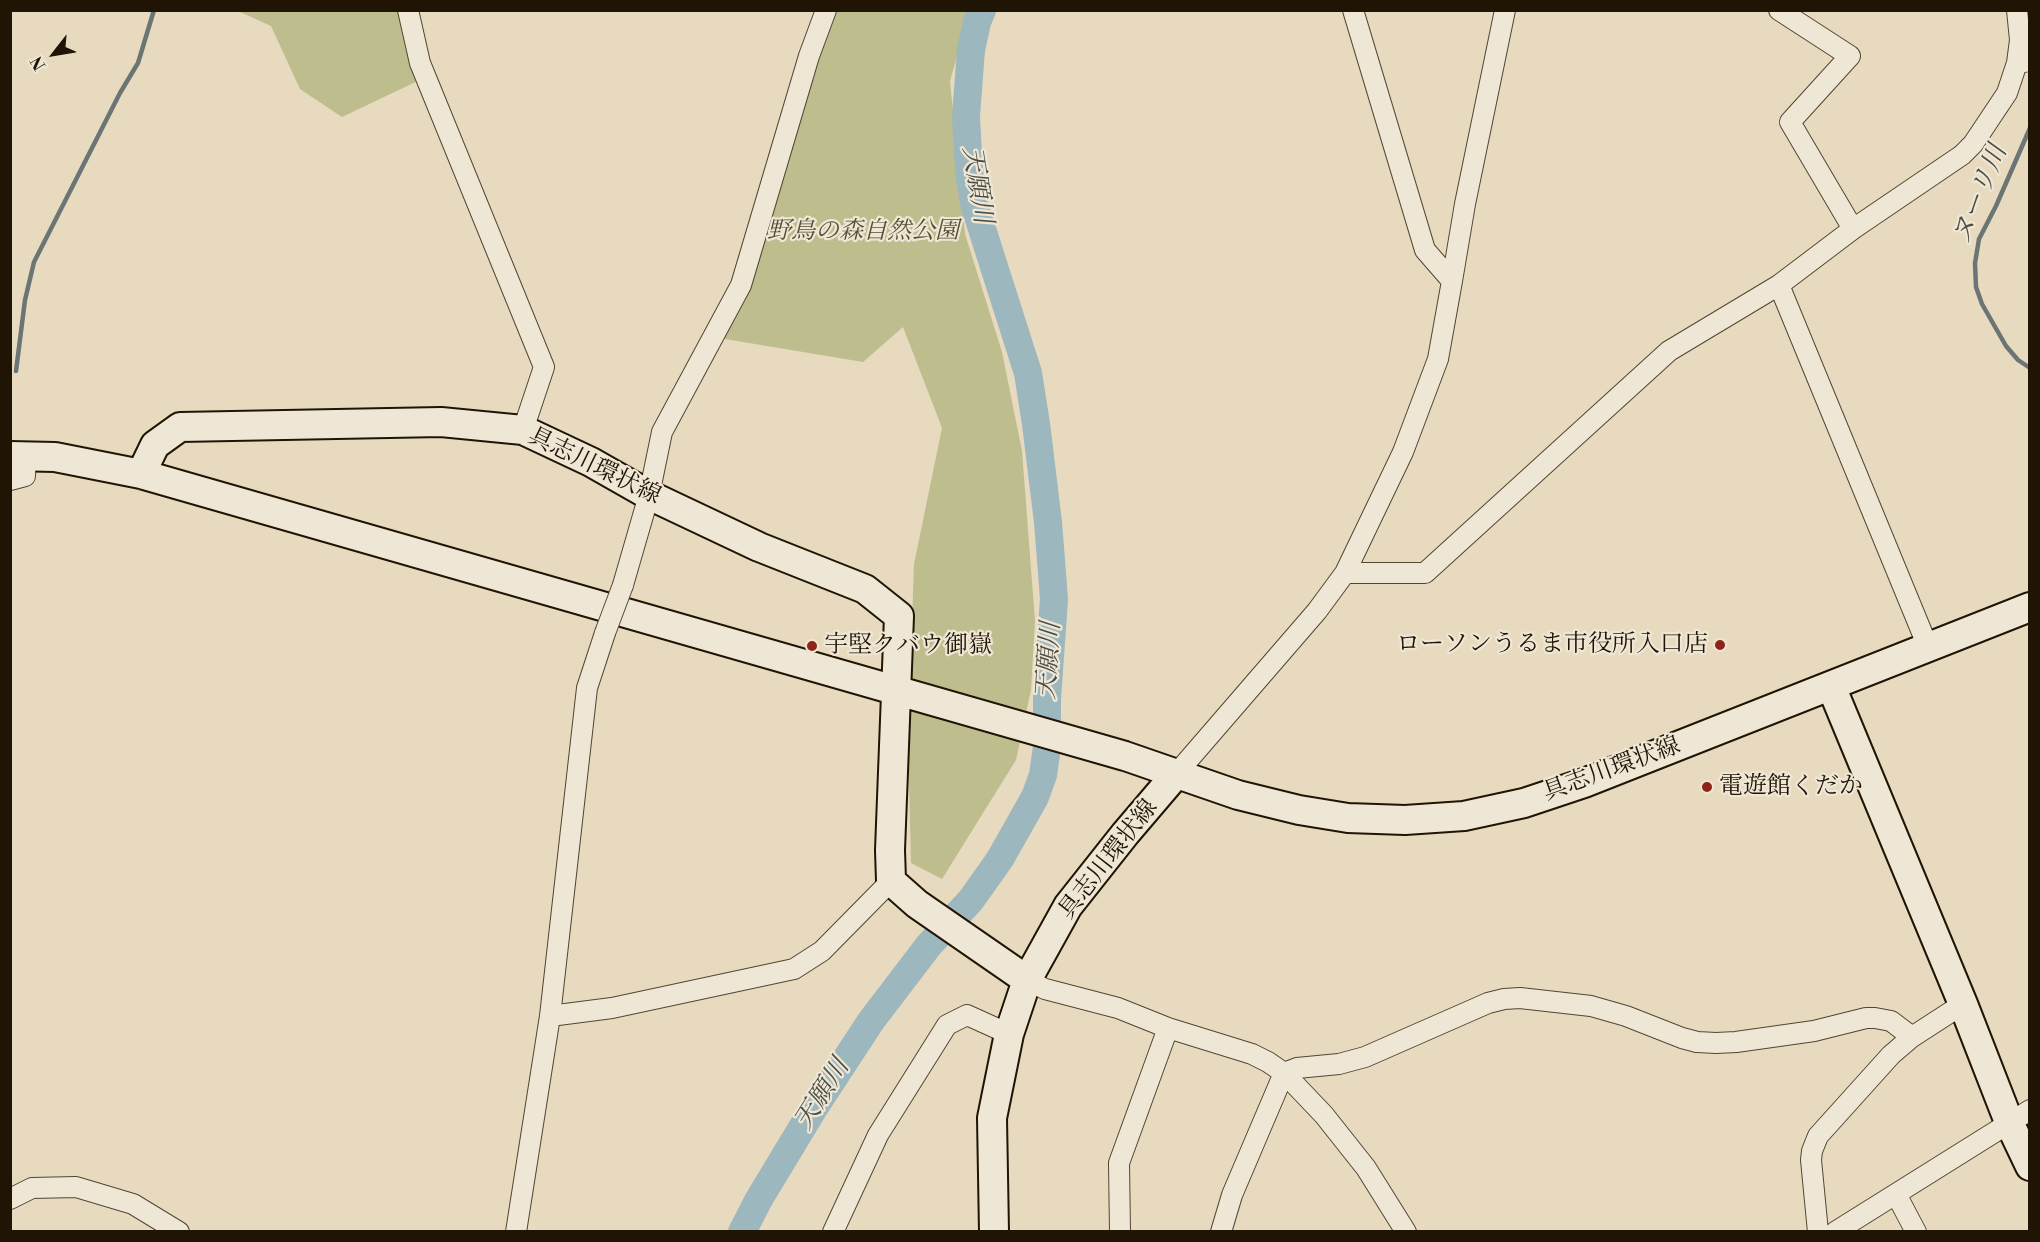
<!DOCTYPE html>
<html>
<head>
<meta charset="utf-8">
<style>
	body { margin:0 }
	#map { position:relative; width:2040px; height:1242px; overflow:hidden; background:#e7dabf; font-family:"Libre Bodoni",serif }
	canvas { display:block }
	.frame { position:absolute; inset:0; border:12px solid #201404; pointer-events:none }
	.north { position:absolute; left:24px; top:24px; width:60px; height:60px; -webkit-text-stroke:4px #efe7d5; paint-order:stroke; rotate:239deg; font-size:16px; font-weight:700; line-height:24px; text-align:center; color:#201404 }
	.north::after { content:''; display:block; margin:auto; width:21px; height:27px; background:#201404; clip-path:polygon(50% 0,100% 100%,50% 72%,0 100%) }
</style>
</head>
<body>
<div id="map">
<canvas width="2040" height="1242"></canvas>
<div class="frame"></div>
<div class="north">N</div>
</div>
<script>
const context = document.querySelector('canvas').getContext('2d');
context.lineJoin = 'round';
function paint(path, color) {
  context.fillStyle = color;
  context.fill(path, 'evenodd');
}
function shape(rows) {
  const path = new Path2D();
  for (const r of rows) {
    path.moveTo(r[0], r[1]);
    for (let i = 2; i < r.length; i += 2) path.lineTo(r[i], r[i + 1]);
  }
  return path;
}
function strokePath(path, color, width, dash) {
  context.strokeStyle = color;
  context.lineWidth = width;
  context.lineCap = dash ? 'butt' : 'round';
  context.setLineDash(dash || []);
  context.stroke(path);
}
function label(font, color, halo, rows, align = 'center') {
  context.font = font + ' "Libre Bodoni","Noto Serif JP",serif';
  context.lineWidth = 4.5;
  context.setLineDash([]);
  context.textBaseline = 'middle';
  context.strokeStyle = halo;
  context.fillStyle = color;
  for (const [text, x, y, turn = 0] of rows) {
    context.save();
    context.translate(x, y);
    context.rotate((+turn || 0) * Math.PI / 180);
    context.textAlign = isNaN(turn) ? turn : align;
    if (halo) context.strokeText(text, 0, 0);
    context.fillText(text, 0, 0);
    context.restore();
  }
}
const green = shape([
	[238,11,409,11,426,77,342,117,300,89,271,26],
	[826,11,970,11,950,81,965,234,1002,352,1022,451,1035,621,1031,690,1016,760,942,879,911,863,908,743,914,564,942,428,903,327,863,362,713,337]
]);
const stream = shape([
	[2030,128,1996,206,1979,239,1975,263,1976,287,1982,304,2006,346,2018,360,2030,368],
	[16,371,25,300,34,262,120,93,138,63,154,10]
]);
const river = shape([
	[742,1232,759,1199,814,1108,871,1021,929,945,971,900,1000,859,1035,797,1043,775,1047,747,1047,699,1054,599,1048,522,1036,424,1028,373,975,207,970,180,968,155,966,116,971,50,977,22,982,10]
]);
const street = shape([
	[408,10,420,63,544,367,523,430],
	[1779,10,1850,56,1790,122,1853,229],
	[2017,63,2020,40,2017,10],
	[1452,281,1465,204,1505,10],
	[1779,285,1928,647],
	[10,480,25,476,26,456],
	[1345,573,1425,573,1669,351,1779,285,1853,229,1962,155,1973,144,2007,93,2017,63,2030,61],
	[623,585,649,495,662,432,741,285,809,56,826,10],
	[1177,773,1317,611,1345,573,1403,452,1438,359,1452,281,1425,250,1353,10],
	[1027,980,1045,989,1118,1008,1168,1028,1252,1054,1268,1062,1284,1073,1324,1115,1366,1168,1406,1232],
	[550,1016,612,1008,794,969,822,951,891,881],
	[1896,1194,1916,1232],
	[10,1199,32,1188,76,1187,133,1204,179,1232],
	[516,1232,550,1016,587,688,605,633],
	[833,1232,878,1135,947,1025,967,1015,1009,1034],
	[1120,1232,1119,1163,1168,1028],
	[1221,1232,1232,1195,1284,1073,1297,1068,1339,1064,1365,1057,1488,1003,1504,999,1520,998,1591,1006,1626,1016,1682,1038,1697,1042,1716,1043,1736,1042,1814,1031,1866,1018,1875,1018,1891,1021,1912,1037],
	[1818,1232,1811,1160,1812,1151,1818,1136,1891,1055,1912,1037,1963,1004],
	[1835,1232,2030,1110]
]);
const secondary = shape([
	[10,456,55,457,141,474,1125,756,1238,795,1299,810,1348,818,1405,820,1464,816,1524,803,1584,783,2030,607],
	[141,474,155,445,180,427,441,422,523,430,591,462,649,495,759,547,865,589,899,616,890,850,891,881,917,904,1027,980,1068,906,1125,834,1177,773],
	[1831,686,1963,1004,2009,1122,2030,1166],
	[994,1232,992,1118,1009,1034,1027,980]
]);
const streetBridge = shape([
	[605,633,623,585]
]);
const markers = [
	[1720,645,6,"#8f2418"],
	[812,646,6,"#8f2418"],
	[1707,787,6,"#8f2418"]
];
const parkNames = [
	["野鳥の森自然公園",863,232]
];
const streetNames = [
	["具志川環状線",594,467,26],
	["具志川環状線",1612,770,-20],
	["具志川環状線",1109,860,-52]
];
const poiNames = [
	["ローソンうるま市役所入口店",1708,645,"right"],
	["宇堅クバウ御嶽",824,646],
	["電遊館くだか",1719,787]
];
const waterNames = [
	["天願川",976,185,81],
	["ヌーリ川",1981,195,-68],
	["天願川",1050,661,-86],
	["天願川",823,1095,-58]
];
paint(green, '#bdbd8d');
strokePath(stream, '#6b7674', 4.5);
strokePath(river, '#9db7be', 28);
strokePath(street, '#524633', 22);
strokePath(secondary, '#201404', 32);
strokePath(street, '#efe7d5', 20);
strokePath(secondary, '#efe7d5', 28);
strokePath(streetBridge, '#524633', 22, []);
strokePath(streetBridge, '#efe7d5', 20);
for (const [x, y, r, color] of markers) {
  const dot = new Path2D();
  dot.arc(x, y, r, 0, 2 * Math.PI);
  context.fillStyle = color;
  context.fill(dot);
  strokePath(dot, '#efe7d5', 2);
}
label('italic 24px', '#574f34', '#efe7d5', parkNames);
label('24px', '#201404', '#efe7d5', streetNames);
label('24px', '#201404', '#efe7d5', poiNames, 'left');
label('italic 26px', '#4c4d45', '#efe7d5', waterNames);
</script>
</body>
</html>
